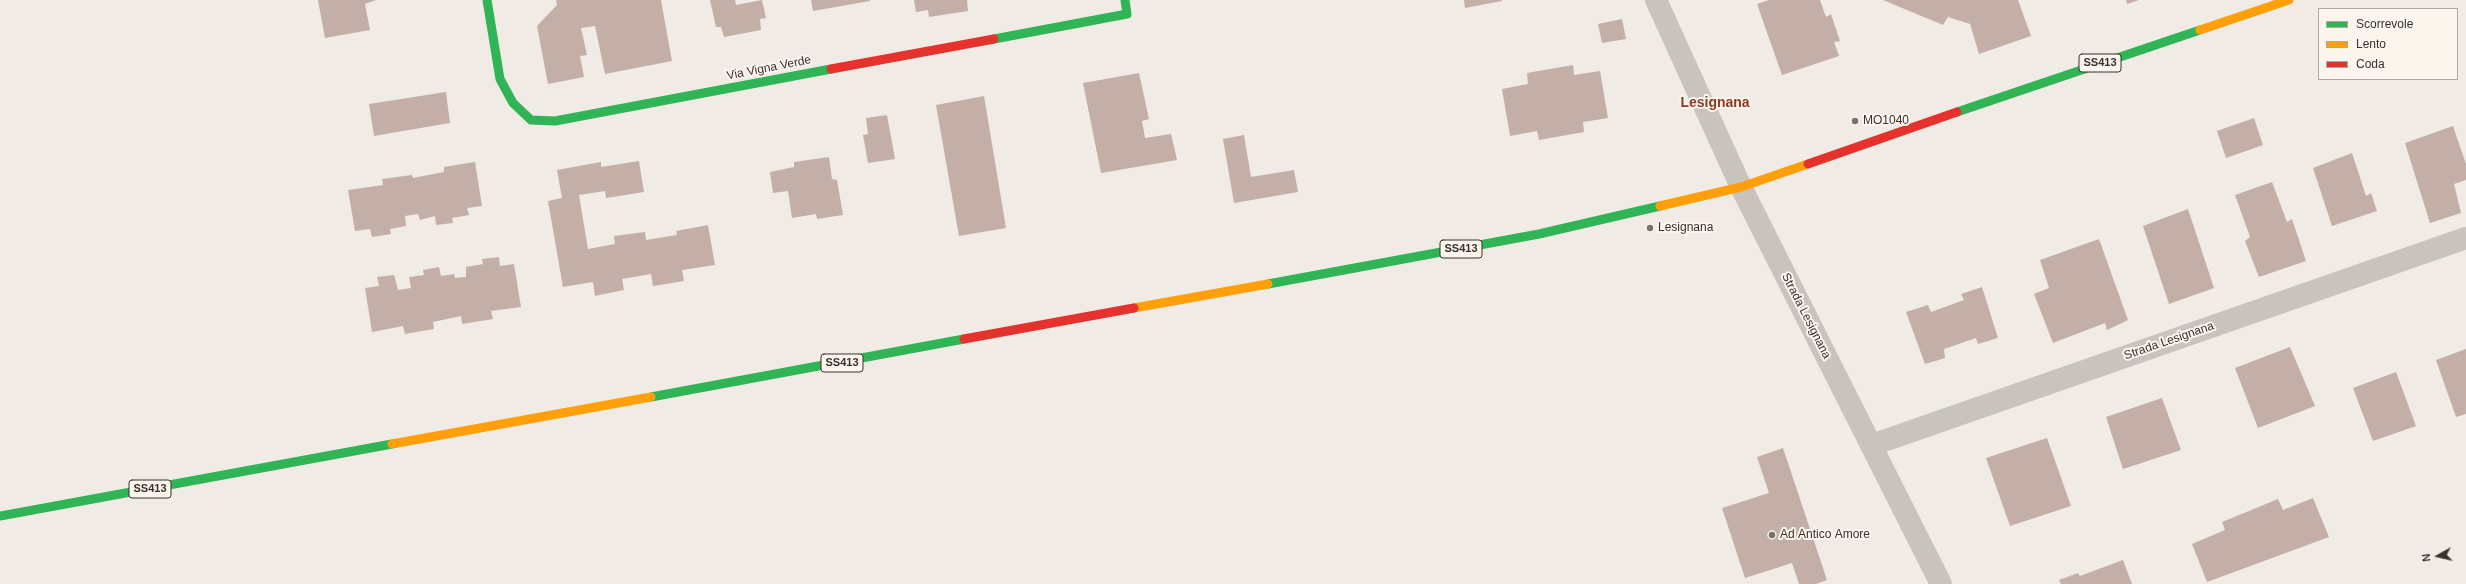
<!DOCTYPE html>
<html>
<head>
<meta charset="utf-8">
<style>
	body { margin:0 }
	#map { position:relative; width:2466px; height:584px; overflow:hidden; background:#f0ebe5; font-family:Helvetica,sans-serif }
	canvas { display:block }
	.legend { position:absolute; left:2318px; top:8px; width:140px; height:72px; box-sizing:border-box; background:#fbf5ee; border:1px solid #aea6a0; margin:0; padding:5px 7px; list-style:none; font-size:12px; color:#3b302b }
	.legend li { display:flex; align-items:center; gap:8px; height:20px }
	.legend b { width:20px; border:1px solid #aea6a0 }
	.north { position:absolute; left:2418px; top:536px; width:40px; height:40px; -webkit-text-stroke:3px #fbf5ee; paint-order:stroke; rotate:262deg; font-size:11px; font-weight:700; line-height:16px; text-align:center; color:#3b302b }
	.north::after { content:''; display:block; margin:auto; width:14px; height:18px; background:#3b302b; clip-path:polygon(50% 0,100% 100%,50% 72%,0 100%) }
</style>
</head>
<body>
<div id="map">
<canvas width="2466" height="584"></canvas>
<ul class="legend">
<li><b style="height:5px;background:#30b455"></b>Scorrevole</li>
<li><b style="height:5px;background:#ff9f0a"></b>Lento</li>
<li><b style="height:5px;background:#e5322d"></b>Coda</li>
</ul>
<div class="north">N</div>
</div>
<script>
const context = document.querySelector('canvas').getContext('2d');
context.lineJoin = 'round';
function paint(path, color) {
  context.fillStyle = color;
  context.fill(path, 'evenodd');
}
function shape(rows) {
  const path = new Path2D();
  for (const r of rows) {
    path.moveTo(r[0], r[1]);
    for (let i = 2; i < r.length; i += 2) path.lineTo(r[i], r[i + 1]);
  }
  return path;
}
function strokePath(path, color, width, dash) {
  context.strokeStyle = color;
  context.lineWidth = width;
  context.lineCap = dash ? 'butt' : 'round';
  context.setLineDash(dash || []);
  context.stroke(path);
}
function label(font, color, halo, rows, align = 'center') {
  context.font = font + ' Helvetica,sans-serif';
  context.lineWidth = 4;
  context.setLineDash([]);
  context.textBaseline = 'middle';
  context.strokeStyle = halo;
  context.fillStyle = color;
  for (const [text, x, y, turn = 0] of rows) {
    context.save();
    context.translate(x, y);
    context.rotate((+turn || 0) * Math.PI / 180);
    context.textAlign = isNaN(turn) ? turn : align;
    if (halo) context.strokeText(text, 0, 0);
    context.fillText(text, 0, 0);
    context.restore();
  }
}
const building = shape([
	[318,0,376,0,365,4,370,30,325,38],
	[556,0,661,0,672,61,605,74,595,26,581,28,587,55,580,56,584,77,548,84,537,26,557,5],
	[710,0,735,0,736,5,762,0,766,18,760,19,761,30,724,37,721,27,716,27],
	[811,0,870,0,870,1,813,11],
	[914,0,967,0,968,11,929,17,928,10,916,12],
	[1464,0,1502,0,1502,1,1465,8],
	[1769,0,1820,0,1826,17,1831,14,1840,41,1834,42,1839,56,1782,75,1757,4],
	[1883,0,2018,0,2031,36,1979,54,1970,24,1948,17,1943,25],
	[2126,0,2139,0,2127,4],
	[1622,19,1626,39,1602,43,1598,24],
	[1573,65,1574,75,1600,71,1608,118,1583,122,1584,132,1539,140,1537,131,1510,136,1502,89,1528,84,1527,73],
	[1139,73,1149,119,1142,121,1145,138,1171,134,1177,160,1101,173,1083,83],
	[446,92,450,123,374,136,369,104],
	[984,96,1006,228,959,236,936,105],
	[887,115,895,159,868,163,863,135,868,134,866,118],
	[2254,118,2263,145,2226,158,2217,131],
	[2453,126,2466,164,2466,180,2454,184,2461,213,2430,223,2405,143],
	[1244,135,1251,177,1294,170,1298,192,1234,203,1223,139],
	[2352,153,2366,196,2371,193,2377,211,2332,226,2313,168],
	[829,157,832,179,837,180,843,215,817,219,816,214,792,218,788,191,773,193,770,172,794,167,794,162],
	[639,161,644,192,606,198,605,191,579,195,588,249,615,244,614,236,645,232,646,240,677,235,676,231,708,225,715,265,682,270,684,281,653,286,651,274,622,279,624,290,595,296,593,282,563,287,548,201,562,198,557,170,601,162,601,167],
	[475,162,482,206,467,208,469,215,452,218,453,223,436,225,435,216,420,220,418,214,405,216,406,226,390,229,391,234,372,237,370,229,355,231,348,190,383,185,382,179,412,175,413,178,444,172,444,167],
	[2272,182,2287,222,2292,219,2306,261,2259,277,2245,241,2250,237,2235,195],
	[2188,209,2214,288,2169,304,2143,226],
	[2099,239,2128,320,2107,330,2105,323,2053,343,2034,294,2049,288,2040,260],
	[499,257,500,266,514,264,521,307,491,311,493,319,462,324,461,316,433,322,434,329,405,334,403,326,372,332,365,288,379,286,377,277,394,275,398,290,411,288,409,277,424,275,423,270,439,267,441,276,454,274,455,278,466,277,466,267,483,264,482,259],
	[1982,287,1998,338,1978,344,1976,338,1944,349,1945,358,1925,364,1906,312,1928,305,1931,312,1964,300,1961,294],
	[2290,347,2315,406,2258,428,2235,368],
	[2466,349,2466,414,2456,417,2436,360],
	[2396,372,2416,426,2373,441,2353,388],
	[2162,398,2181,450,2123,469,2106,417],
	[2047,438,2071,506,2010,526,1986,458],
	[1783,448,1827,580,1816,584,1799,584,1792,563,1745,578,1722,508,1769,493,1757,457],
	[2313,498,2329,537,2207,582,2192,544,2225,530,2222,522,2278,499,2283,510],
	[2123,560,2132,584,2061,584,2059,580,2078,573,2080,576]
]);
const street = shape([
	[1656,0,1741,187,1941,584],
	[1872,445,2466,238]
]);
const fast = shape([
	[487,0,500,79,513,103,531,120,555,121,831,69],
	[994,39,1127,14,1125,0],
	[1957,112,2200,30],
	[1268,284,1539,234,1660,206],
	[651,397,964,339],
	[0,516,392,444]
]);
const slow = shape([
	[2200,30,2289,0],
	[1660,206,1741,187,1808,164],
	[1134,308,1268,284],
	[392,444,651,397]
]);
const jam = shape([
	[831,69,994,39],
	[1808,164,1957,112],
	[964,339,1134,308]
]);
const markers = [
	[1855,121,4,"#7a716c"],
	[1650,228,4,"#7a716c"],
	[1772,535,4,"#7a716c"]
];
const shields = [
	[2100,63,42],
	[1461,249,42],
	[842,363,42],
	[150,489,42]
];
const shieldNames = [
	["SS413",2100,63],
	["SS413",1461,249],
	["SS413",842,363],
	["SS413",150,489]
];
const streetNames = [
	["Via Vigna Verde",769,68,-11],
	["Strada Lesignana",1806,316,63],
	["Strada Lesignana",2169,341,-19]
];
const poiNames = [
	["MO1040",1863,121],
	["Lesignana",1658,228],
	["Ad Antico Amore",1780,535]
];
const quarterNames = [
	["Lesignana",1715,103]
];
paint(building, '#c3afa7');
strokePath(street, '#c9c3be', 22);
strokePath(fast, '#30b455', 9);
strokePath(slow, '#ff9f0a', 9);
strokePath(jam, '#e5322d', 9);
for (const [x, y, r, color] of markers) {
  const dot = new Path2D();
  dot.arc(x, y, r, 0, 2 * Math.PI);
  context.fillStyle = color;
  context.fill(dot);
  strokePath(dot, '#fbf5ee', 1.5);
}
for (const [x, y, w] of shields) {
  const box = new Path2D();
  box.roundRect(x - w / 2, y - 9, w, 18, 3);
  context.fillStyle = '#fbf5ee';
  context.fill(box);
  strokePath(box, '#3b302b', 1);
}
label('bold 11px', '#3b302b', null, shieldNames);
label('12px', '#3b302b', '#fbf5ee', streetNames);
label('12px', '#3b302b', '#fbf5ee', poiNames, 'left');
label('bold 14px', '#8c3b22', '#fbf5ee', quarterNames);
</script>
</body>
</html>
